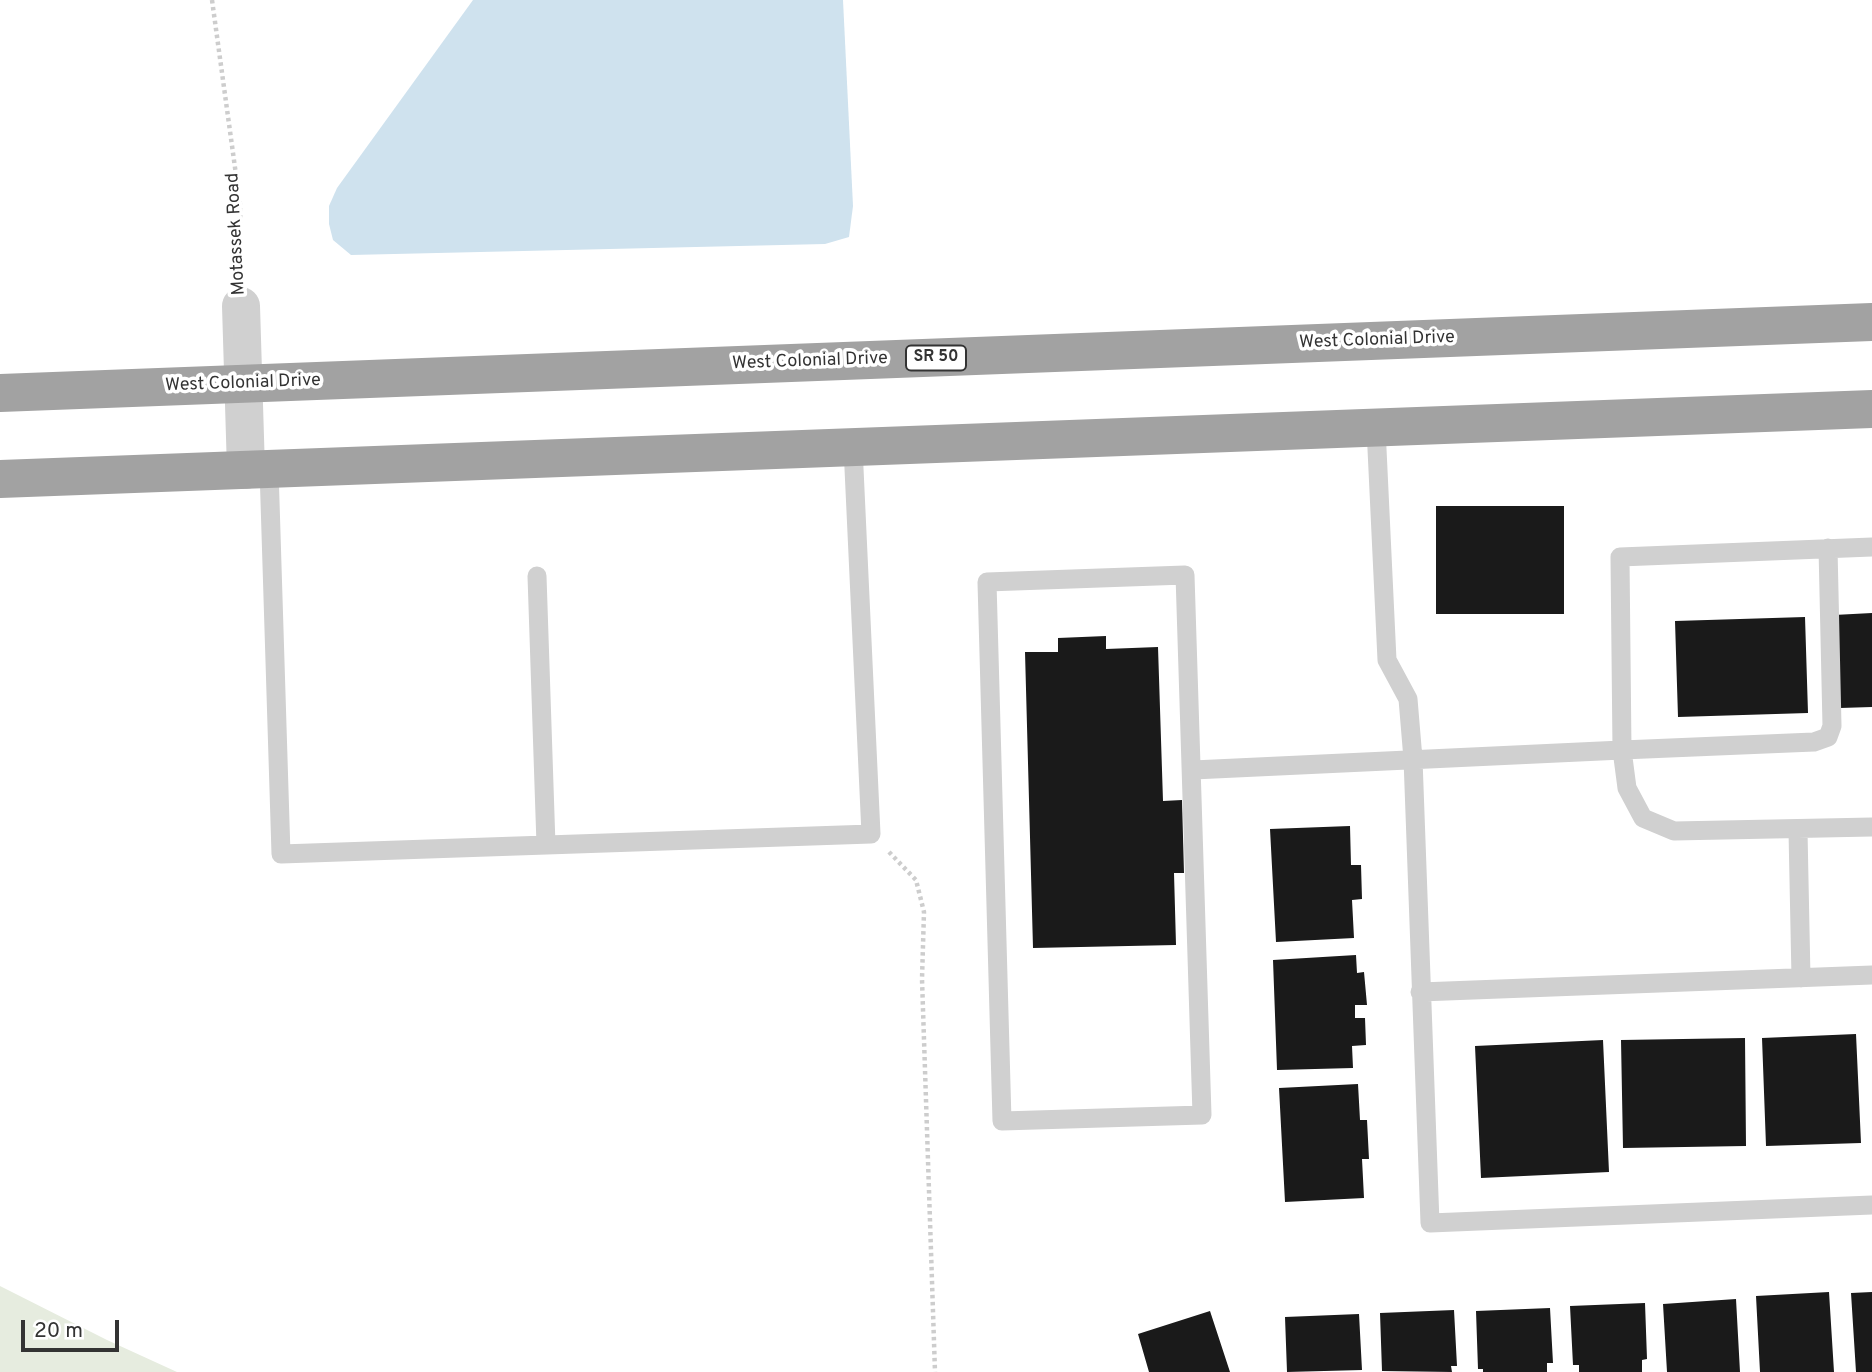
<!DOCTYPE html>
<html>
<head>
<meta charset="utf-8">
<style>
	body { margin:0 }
	#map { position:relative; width:1872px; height:1372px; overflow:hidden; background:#fff; font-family:Overpass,sans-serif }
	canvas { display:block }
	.scale { position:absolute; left:21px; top:1320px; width:98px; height:32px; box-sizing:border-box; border:4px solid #333; border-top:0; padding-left:9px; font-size:21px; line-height:24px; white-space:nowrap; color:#333; -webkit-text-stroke:5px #fff; paint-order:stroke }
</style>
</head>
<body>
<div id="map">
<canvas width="1872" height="1372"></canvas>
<div class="scale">20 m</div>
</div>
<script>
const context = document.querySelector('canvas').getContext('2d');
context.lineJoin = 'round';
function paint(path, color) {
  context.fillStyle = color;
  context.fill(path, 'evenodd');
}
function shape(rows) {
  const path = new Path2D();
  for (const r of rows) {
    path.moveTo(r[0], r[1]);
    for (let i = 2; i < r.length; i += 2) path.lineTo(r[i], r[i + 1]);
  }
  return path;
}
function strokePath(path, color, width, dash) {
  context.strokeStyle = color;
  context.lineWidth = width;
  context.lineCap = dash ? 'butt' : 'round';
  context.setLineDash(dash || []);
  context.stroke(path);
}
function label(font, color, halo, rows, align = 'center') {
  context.font = font + ' Overpass,sans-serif';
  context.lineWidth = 7;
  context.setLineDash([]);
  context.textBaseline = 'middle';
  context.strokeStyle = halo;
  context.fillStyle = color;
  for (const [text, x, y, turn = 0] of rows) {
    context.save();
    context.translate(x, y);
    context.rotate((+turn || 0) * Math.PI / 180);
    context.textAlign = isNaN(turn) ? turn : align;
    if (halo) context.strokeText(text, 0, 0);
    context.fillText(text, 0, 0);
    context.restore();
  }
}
const green = shape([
	[0,1286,107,1340,177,1372,0,1372]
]);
const water = shape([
	[473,0,843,0,853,206,849,237,825,244,351,255,333,240,329,224,329,206,337,188]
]);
const building = shape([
	[1436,506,1564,506,1564,614,1436,614],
	[1872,613,1872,707,1840,708,1834,615],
	[1805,617,1808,713,1678,717,1675,621],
	[1106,636,1106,649,1158,647,1163,801,1182,800,1184,873,1174,873,1176,945,1033,948,1025,652,1058,652,1058,638],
	[1350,826,1351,865,1361,865,1362,899,1352,900,1354,938,1276,942,1270,829],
	[1356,955,1357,973,1364,972,1367,1005,1355,1005,1355,1018,1365,1018,1366,1045,1352,1046,1353,1068,1277,1070,1273,960],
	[1856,1034,1861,1143,1766,1146,1762,1038],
	[1745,1038,1746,1146,1623,1148,1621,1040],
	[1603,1040,1609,1172,1481,1178,1475,1046],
	[1358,1084,1360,1120,1367,1120,1369,1159,1362,1159,1364,1198,1285,1202,1279,1088],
	[1829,1292,1834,1372,1760,1372,1756,1296],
	[1872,1292,1872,1372,1856,1372,1851,1293],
	[1736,1299,1740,1372,1667,1372,1663,1304],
	[1645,1303,1647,1359,1642,1360,1642,1372,1579,1372,1579,1365,1573,1365,1570,1306],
	[1550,1308,1553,1363,1547,1363,1547,1372,1483,1372,1483,1369,1478,1369,1476,1311],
	[1454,1310,1457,1366,1451,1366,1452,1372,1382,1371,1380,1313],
	[1210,1311,1230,1372,1149,1372,1138,1334],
	[1359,1314,1362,1370,1287,1372,1285,1317]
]);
const path = shape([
	[212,0,240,204,241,274],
	[889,852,916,880,924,912,922,979,935,1372]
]);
const service = shape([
	[1376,428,1387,660,1408,699,1413,759,1430,1223,1872,1205],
	[269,469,281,854,871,834,853,447],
	[1828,548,1832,726,1828,737,1814,742,1622,750,1627,788,1643,818,1674,831,1872,827],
	[1185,575,1202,1115,1002,1121,987,582,1185,575],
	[537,576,546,845],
	[1193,770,1622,750,1620,557,1872,547],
	[1798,831,1801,978],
	[1420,992,1872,975]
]);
const minor = shape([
	[241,306,246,470]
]);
const trunk = shape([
	[0,393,1872,322],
	[0,479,1872,409]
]);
const shields = [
	[936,358,60]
];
const shieldNames = [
	["SR 50",936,358]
];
const streetNames = [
	["Motassek Road",237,234,-93],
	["West Colonial Drive",1377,341,-2],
	["West Colonial Drive",810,362,-2],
	["West Colonial Drive",243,384,-2]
];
paint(green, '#e6ecdf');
paint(water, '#cfe2ee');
paint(building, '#1a1a1a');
strokePath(path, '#cdcdcd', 4.5, [3.5, 3.5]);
strokePath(service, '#d0d0d0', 19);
strokePath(minor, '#d0d0d0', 38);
strokePath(trunk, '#a2a2a2', 38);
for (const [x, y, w] of shields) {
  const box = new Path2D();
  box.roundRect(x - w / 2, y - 12.5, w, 25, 5);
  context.fillStyle = '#fff';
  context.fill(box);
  strokePath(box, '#333', 2);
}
label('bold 16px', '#333', null, shieldNames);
label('18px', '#333', '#fff', streetNames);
</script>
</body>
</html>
